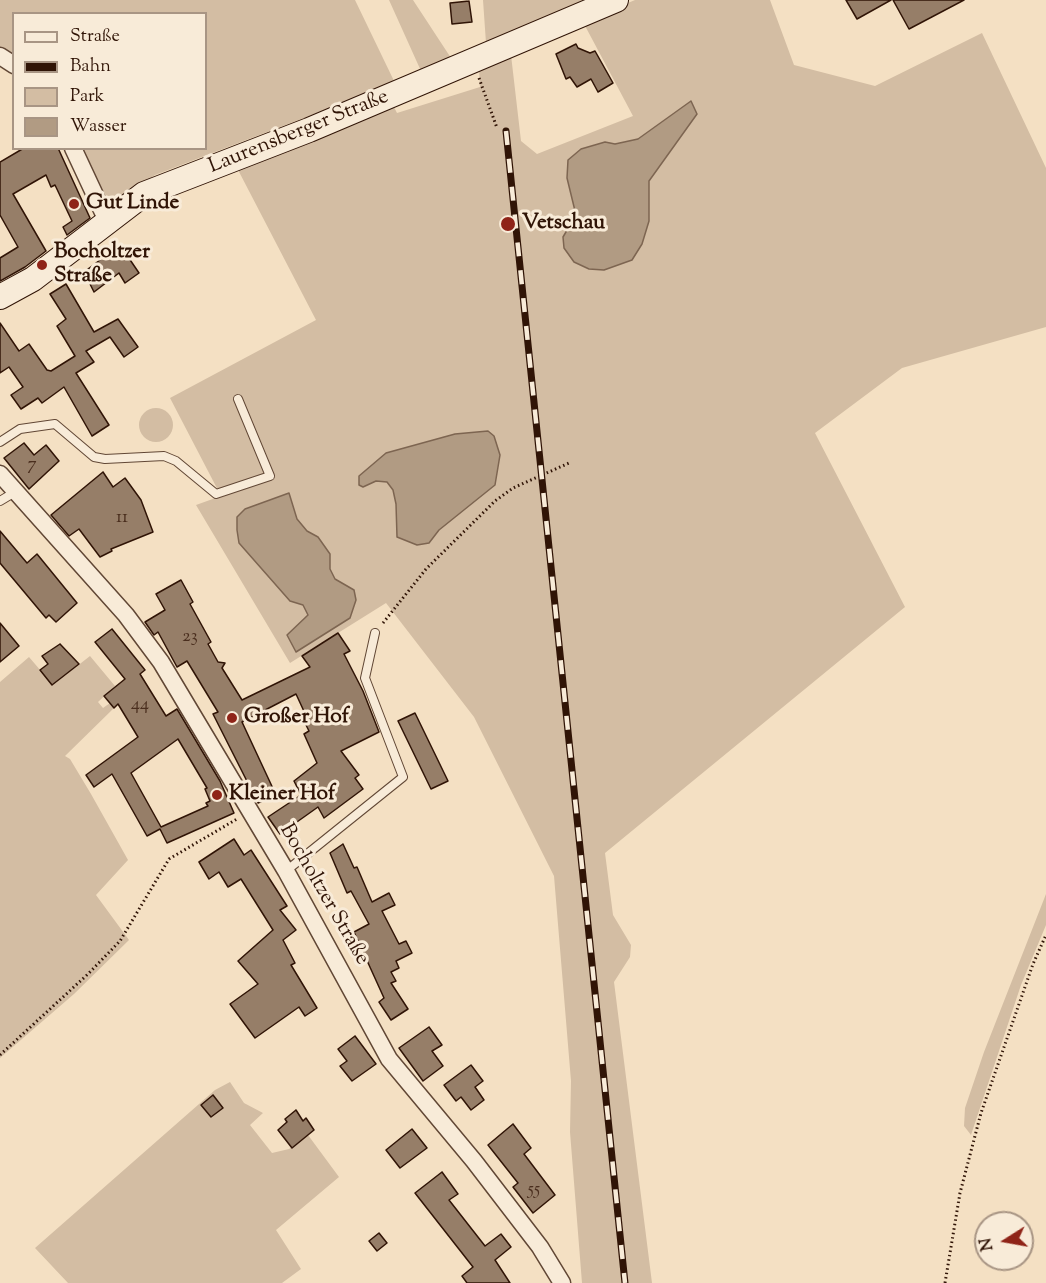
<!DOCTYPE html>
<html>
<head>
<meta charset="utf-8">
<style>
	body { margin:0 }
	#map { position:relative; width:1046px; height:1283px; overflow:hidden; background:#f4e0c3; font-family:"Sorts Mill Goudy",serif }
	canvas { display:block }
	.legend { position:absolute; left:12px; top:12px; width:195px; height:138px; box-sizing:border-box; background:#f8ebd8; border:2px solid #a89584; margin:0; padding:8px 10px; list-style:none; font-size:18px; color:#301406 }
	.legend li { display:flex; align-items:center; gap:12px; height:30px }
	.legend b { width:30px; border:2px solid #a89584 }
	.north { position:absolute; left:974px; top:1211px; width:60px; height:60px; box-sizing:border-box; background:#f8ebd8; border:2px solid #a89584; border-radius:50%; rotate:259deg; font-size:16px; font-weight:700; line-height:24px; text-align:center; color:#301406 }
	.north::after { content:''; display:block; margin:auto; width:21px; height:27px; background:#8f2418; clip-path:polygon(50% 0,100% 100%,50% 72%,0 100%) }
</style>
</head>
<body>
<div id="map">
<canvas width="1046" height="1283"></canvas>
<ul class="legend">
<li><b style="height:8px;background:#f8ebd8"></b>Straße</li>
<li><b style="height:8px;background:#301406"></b>Bahn</li>
<li><b style="height:16px;background:#d3bda3"></b>Park</li>
<li><b style="height:16px;background:#b19b83"></b>Wasser</li>
</ul>
<div class="north">N</div>
</div>
<script>
const context = document.querySelector('canvas').getContext('2d');
context.lineJoin = 'round';
function paint(path, color) {
  context.fillStyle = color;
  context.fill(path, 'evenodd');
}
function shape(rows) {
  const path = new Path2D();
  for (const r of rows) {
    if (r.length === 3) {
      path.moveTo(r[0] + r[2], r[1]);
      path.arc(r[0], r[1], r[2], 0, 2 * Math.PI);
      continue;
    }
    path.moveTo(r[0], r[1]);
    for (let i = 2; i < r.length; i += 2) path.lineTo(r[i], r[i + 1]);
  }
  return path;
}
function strokePath(path, color, width, dash) {
  context.strokeStyle = color;
  context.lineWidth = width;
  context.lineCap = dash ? 'butt' : 'round';
  context.setLineDash(dash || []);
  context.stroke(path);
}
function label(font, color, halo, rows, align = 'center') {
  context.font = font + ' "Sorts Mill Goudy",serif';
  context.lineWidth = 6;
  context.setLineDash([]);
  context.textBaseline = 'middle';
  context.strokeStyle = halo;
  context.fillStyle = color;
  for (const [text, x, y, turn = 0] of rows) {
    context.save();
    context.translate(x, y);
    context.rotate((+turn || 0) * Math.PI / 180);
    context.textAlign = isNaN(turn) ? turn : align;
    if (halo) context.strokeText(text, 0, 0);
    context.fillText(text, 0, 0);
    context.restore();
  }
}
const green = shape([
	[0,0,355,0,395,83,155,175,111,204,80,149,206,148,206,14,14,14,13,65,0,66],
	[389,0,413,0,451,58,421,71],
	[483,0,588,0,486,43],
	[635,0,770,0,794,65,875,86,982,33,1046,168,1046,327,902,368,815,433,905,607,605,853,613,915,631,945,630,957,614,982,652,1283,582,1283,570,1132,571,1081,554,876,474,717,386,603,290,663,196,505,221,496,170,398,316,320,236,166,394,107,397,113,480,87,479,69,511,55,521,141,537,154,633,116,583,22],
	[691,101,697,114,649,181,649,221,563,237,576,215,567,178,568,160,581,149,605,142,615,144,638,139],
	[156,425,17],
	[90,656,115,686,98,702,103,708,110,703,114,708,65,756,70,759,91,794,128,860,96,895,129,940,74,994,0,1058,0,682,29,657,53,685],
	[1046,894,1046,925,1021,985,971,1135,964,1126,965,1108,984,1052],
	[230,1082,244,1103,263,1113,250,1125,272,1153,289,1149,308,1135,339,1177,276,1230,301,1269,282,1283,68,1283,35,1248,215,1090]
]);
const water = shape([
	[691,101,697,114,649,181,649,221,642,244,632,260,604,270,589,269,574,262,564,248,563,237,576,215,567,178,568,160,581,149,605,142,615,144,638,139,691,101],
	[488,431,494,436,500,455,495,485,439,530,429,543,417,545,397,537,396,504,393,490,387,482,376,481,363,487,359,485,359,476,386,453,455,434,488,431],
	[289,493,297,519,307,531,318,537,330,554,330,569,335,579,354,590,356,600,350,618,296,652,287,635,308,615,303,605,290,601,239,543,237,530,237,517,245,509,289,493]
]);
const building = shape([
	[846,0,891,0,857,19,846,0],
	[893,0,964,0,909,29,893,0],
	[469,1,472,22,452,24,450,3,469,1],
	[576,44,578,48,590,53,595,51,613,83,598,92,591,79,577,87,570,77,566,79,556,54,576,44],
	[24,148,58,148,90,218,67,235,63,227,72,221,55,185,51,187,46,175,13,194,46,251,25,267,0,281,0,258,18,247,0,215,0,162,24,148],
	[120,245,139,273,125,283,119,273,94,292,84,272,120,245],
	[66,284,94,332,118,319,138,347,124,357,110,337,86,351,94,362,76,373,109,425,92,436,64,387,42,403,38,398,21,409,11,395,23,387,9,367,0,373,0,323,19,351,29,344,47,370,51,371,75,356,57,326,66,319,50,294,66,284],
	[24,443,34,455,46,445,59,461,29,489,4,458,24,443],
	[103,472,113,487,125,478,141,500,153,532,111,549,112,551,100,557,79,529,69,536,51,515,103,472],
	[0,531,27,563,37,554,77,603,56,622,49,615,46,618,0,563,0,531],
	[181,580,193,602,190,604,211,642,208,644,218,662,225,663,222,668,242,700,310,667,302,656,338,633,350,651,344,654,363,691,379,732,341,751,359,775,355,778,363,789,324,818,318,807,280,834,268,817,301,795,294,781,317,763,304,734,309,731,305,723,308,720,296,694,242,722,276,795,258,803,213,714,218,712,187,661,177,667,158,632,154,635,145,622,165,610,156,594,181,580],
	[0,623,19,646,0,662,0,623],
	[112,629,145,670,140,674,166,716,177,709,220,781,234,813,167,843,160,829,147,836,112,774,94,787,86,775,138,737,118,704,114,708,104,696,125,679,95,642,112,629],
	[178,739,207,788,205,789,210,801,206,803,208,806,161,827,131,773,178,739],
	[60,644,79,664,52,685,40,670,48,664,42,656,60,644],
	[415,713,448,781,431,789,398,721,415,713],
	[234,839,244,855,251,850,287,906,280,910,296,930,283,940,295,963,291,965,317,1008,305,1016,299,1007,255,1038,230,1004,258,984,238,961,273,930,241,879,228,887,219,872,209,879,199,862,234,839],
	[343,844,354,868,357,867,372,902,389,893,395,905,382,911,399,944,406,941,412,953,396,961,399,968,391,972,396,981,391,983,408,1009,391,1020,379,1002,384,998,354,932,369,924,351,891,347,893,330,853,343,844],
	[429,1027,442,1045,432,1051,443,1066,423,1081,399,1048,429,1027],
	[355,1036,376,1064,352,1081,340,1066,347,1061,338,1049,355,1036],
	[471,1065,483,1081,475,1087,484,1100,471,1110,461,1097,456,1101,444,1085,471,1065],
	[213,1095,223,1108,211,1117,201,1105,213,1095],
	[296,1110,303,1121,306,1118,314,1130,292,1148,278,1130,287,1122,285,1119,296,1110],
	[513,1124,531,1148,524,1154,555,1195,533,1213,513,1187,518,1183,488,1145,513,1124],
	[412,1129,427,1148,400,1168,386,1150,412,1129],
	[442,1172,458,1194,449,1200,485,1246,501,1234,511,1247,495,1260,510,1283,467,1283,462,1276,473,1267,415,1193,442,1172],
	[379,1233,387,1243,377,1251,369,1241,379,1233]
]);
const path = shape([
	[479,78,497,128],
	[383,623,426,569,495,501,513,488,569,463],
	[0,1055,88,974,120,941,169,859,237,819],
	[945,1283,960,1193,981,1113,1033,964,1046,935]
]);
const lane = shape([
	[0,442,20,429,55,424,94,457,105,459,164,456,176,461,216,494,270,476,238,399],
	[0,501,15,492],
	[286,871,403,777,365,678,375,633]
]);
const street = shape([
	[0,56,14,65],
	[73,148,108,223],
	[0,474,126,615,161,662,286,871,389,1059,474,1161,540,1247,562,1283]
]);
const secondary = shape([
	[0,297,33,279,144,194,309,130,616,0]
]);
const rail = shape([
	[506,131,625,1283]
]);
const markers = [
	[74,204,6,"#8f2418"],
	[508,224,8,"#8f2418"],
	[42,265,6,"#8f2418"],
	[232,718,6,"#8f2418"],
	[217,795,6,"#8f2418"]
];
const numberNames = [
	["7",32,466],
	["11",122,519],
	["23",190,638],
	["44",140,706],
	["55",534,1191]
];
const streetNames = [
	["Laurensberger Straße",299,133,-22],
	["Bocholtzer Straße",323,895,60]
];
const poiNames = [
	["Gut Linde",86,204],
	["Vetschau",522,224],
	["Bocholtzer",54,253],
	["Straße",54,277],
	["Großer Hof",244,718],
	["Kleiner Hof",229,795]
];
paint(green, '#d3bda3');
paint(water, '#b19b83');
strokePath(water, '#7d6551', 1.5);
paint(building, '#967e68');
strokePath(building, '#301406', 1.5);
strokePath(lane, '#614735', 10);
strokePath(street, '#614735', 19);
strokePath(secondary, '#301406', 26);
strokePath(path, '#301406', 3, [1.5, 3]);
strokePath(lane, '#f8ebd8', 8);
strokePath(street, '#f8ebd8', 16);
strokePath(secondary, '#f8ebd8', 24);
strokePath(rail, '#301406', 7);
strokePath(rail, '#f8ebd8', 4.5, [14]);
for (const [x, y, r, color] of markers) {
  const dot = new Path2D();
  dot.arc(x, y, r, 0, 2 * Math.PI);
  context.fillStyle = color;
  context.fill(dot);
  strokePath(dot, '#f8ebd8', 2);
}
label('18px', '#4a2e1e', null, numberNames);
label('21px', '#301406', '#f8ebd8', streetNames);
label('bold 21px', '#301406', '#f8ebd8', poiNames, 'left');
</script>
</body>
</html>
